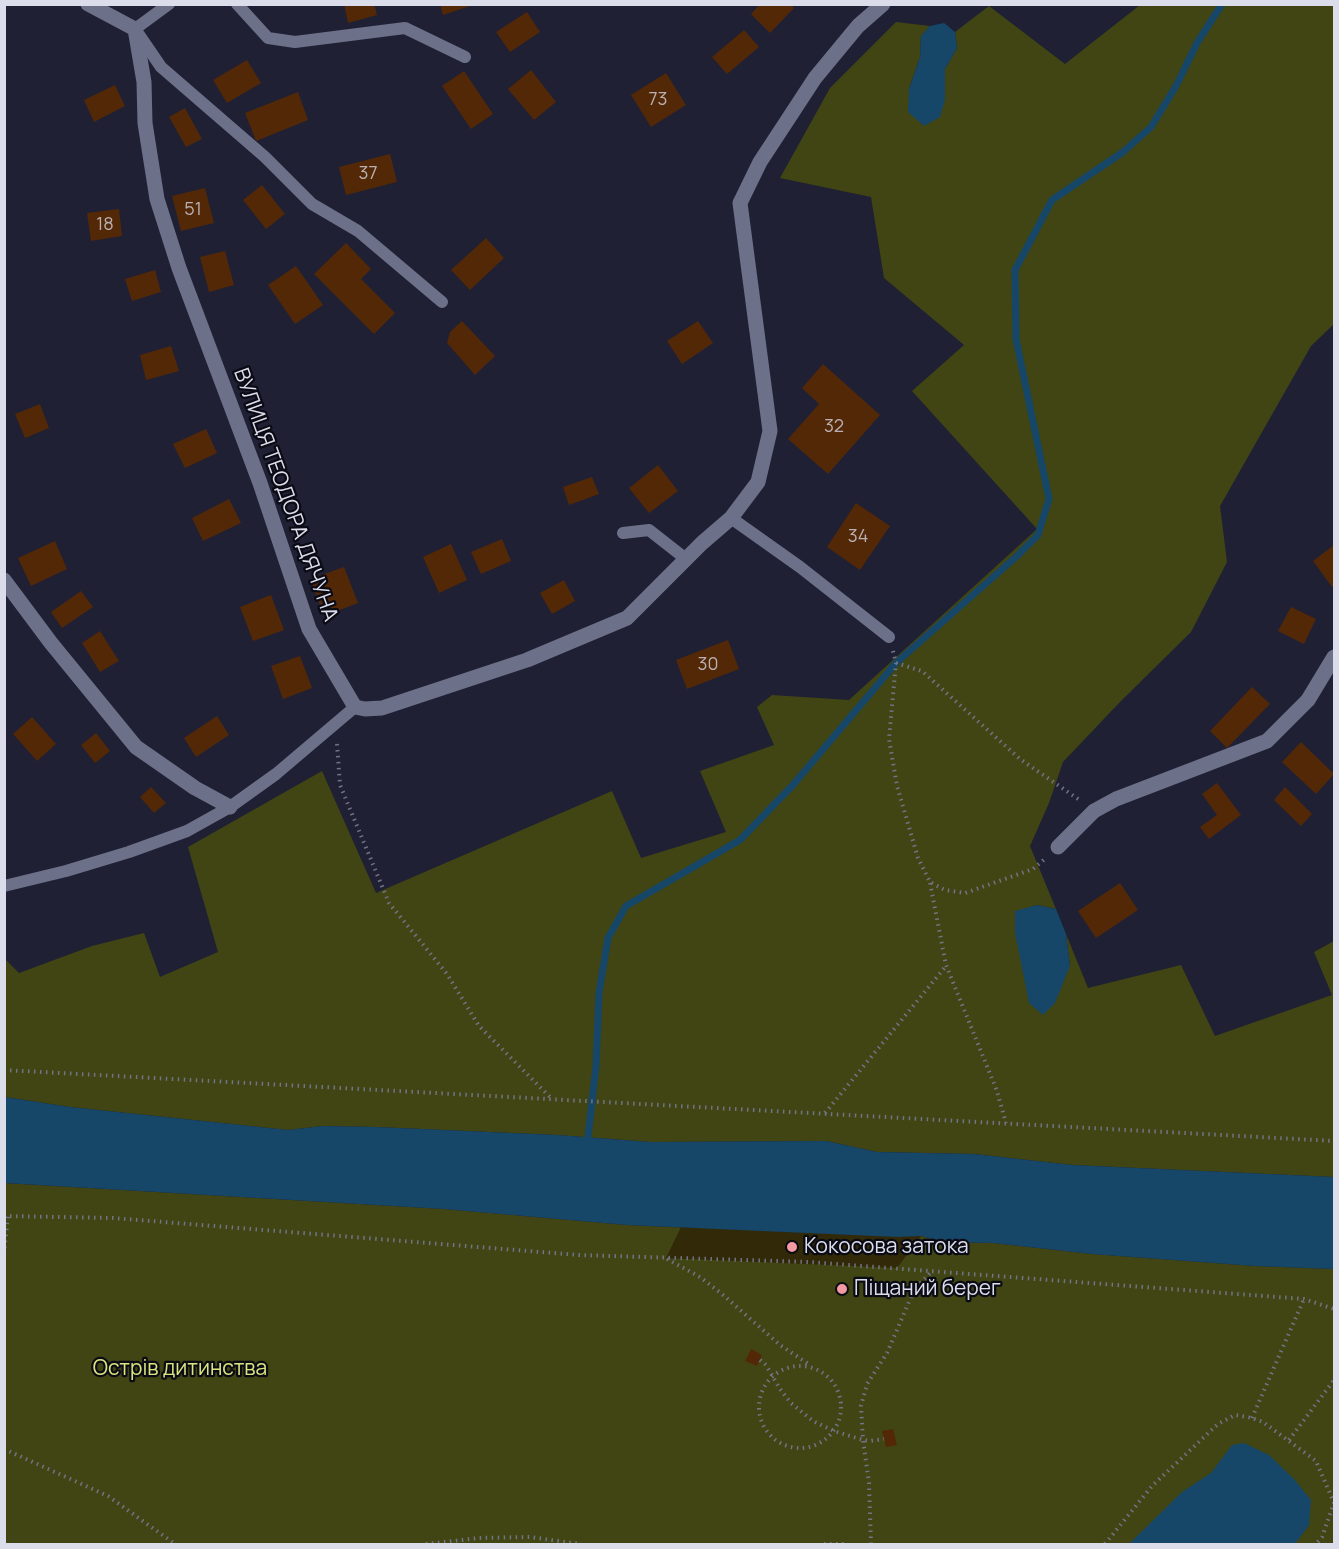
<!DOCTYPE html>
<html>
<head>
<meta charset="utf-8">
<style>
	body { margin:0 }
	#map { position:relative; width:1339px; height:1549px; overflow:hidden; background:#1f2034; font-family:Manrope,sans-serif }
	canvas { display:block }
	.frame { position:absolute; inset:0; border:6px solid #dcddeb; pointer-events:none }
</style>
</head>
<body>
<div id="map">
<canvas width="1339" height="1549"></canvas>
<div class="frame"></div>
</div>
<script>
const context = document.querySelector('canvas').getContext('2d');
context.lineJoin = 'round';
function paint(path, color) {
  context.fillStyle = color;
  context.fill(path, 'evenodd');
}
function shape(rows) {
  const path = new Path2D();
  for (const r of rows) {
    if (r.length === 3) {
      path.moveTo(r[0] + r[2], r[1]);
      path.arc(r[0], r[1], r[2], 0, 2 * Math.PI);
      continue;
    }
    path.moveTo(r[0], r[1]);
    for (let i = 2; i < r.length; i += 2) path.lineTo(r[i], r[i + 1]);
  }
  return path;
}
function strokePath(path, color, width, dash) {
  context.strokeStyle = color;
  context.lineWidth = width;
  context.lineCap = dash ? 'butt' : 'round';
  context.setLineDash(dash || []);
  context.stroke(path);
}
function label(font, color, halo, rows, align = 'center') {
  context.font = font + ' Manrope,sans-serif';
  context.lineWidth = 4.5;
  context.setLineDash([]);
  context.textBaseline = 'middle';
  context.strokeStyle = halo;
  context.fillStyle = color;
  for (const [text, x, y, turn = 0] of rows) {
    context.save();
    context.translate(x, y);
    context.rotate((+turn || 0) * Math.PI / 180);
    context.textAlign = isNaN(turn) ? turn : align;
    if (halo) context.strokeText(text, 0, 0);
    context.fillText(text, 0, 0);
    context.restore();
  }
}
const green = shape([
	[1140,5,1334,5,1334,324,1311,346,1220,506,1227,562,1191,632,1119,703,1063,762,1049,803,1030,846,1056,909,1037,905,1015,912,1070,966,1066,934,1088,988,1181,965,1215,1036,1332,995,1314,952,1334,941,1334,1177,1072,1165,974,1154,877,1152,826,1141,650,1142,557,1135,376,1127,323,1126,288,1130,70,1107,5,1097,4,958,19,973,92,946,144,933,160,977,218,952,188,847,322,771,376,893,612,791,641,858,726,832,700,771,774,745,757,707,772,695,849,700,1037,529,912,391,964,345,884,278,871,197,780,178,830,88,896,22,930,26,921,36,920,57,909,89,945,100,945,69,957,48,955,32,989,6,1065,64],
	[4,1183,444,1209,627,1225,897,1237,921,1236,944,1242,993,1243,1092,1254,1255,1266,1334,1269,1334,1544,5,1544]
]);
const sand = shape([
	[681,1227,833,1234,921,1236,897,1268,666,1258]
]);
const water = shape([
	[944,23,955,32,957,48,945,69,945,100,940,117,924,126,908,112,909,89,920,57,921,36,930,26],
	[1037,905,1056,909,1066,934,1070,966,1055,1003,1043,1015,1029,1003,1015,933,1015,911],
	[4,1097,70,1107,288,1130,323,1126,376,1127,557,1135,650,1142,826,1141,877,1152,974,1154,1072,1165,1334,1177,1334,1269,1255,1266,1092,1254,993,1243,944,1242,921,1236,897,1237,627,1225,444,1209,5,1183],
	[1244,1443,1269,1455,1294,1479,1311,1500,1309,1525,1295,1544,1129,1544,1182,1492,1211,1473,1232,1445]
]);
const stream = shape([
	[588,1137,596,1066,599,993,608,938,626,906,740,840,792,786,896,663,1017,556,1038,535,1049,499,1016,339,1015,270,1052,200,1123,152,1151,127,1176,86,1197,43,1222,4]
]);
const building = shape([
	[344,4,374,4,377,15,348,23],
	[440,4,473,4,473,5,443,15],
	[760,4,790,4,794,8,770,33,751,14],
	[527,12,540,32,510,52,496,32],
	[744,30,759,47,727,74,712,57],
	[247,60,261,83,227,103,213,80],
	[531,70,556,102,534,120,508,89],
	[464,71,493,114,471,129,442,86],
	[666,73,686,105,651,127,631,95],
	[115,85,125,106,94,122,84,100],
	[298,92,308,120,256,141,245,113],
	[185,108,202,139,186,147,169,117],
	[390,154,397,182,346,195,339,167],
	[262,185,285,214,266,229,243,200],
	[205,188,214,223,181,231,172,196],
	[119,209,122,236,91,241,87,213],
	[486,238,504,258,470,290,451,270],
	[346,243,371,269,361,279,395,313,374,334,314,274],
	[225,251,234,285,209,292,200,257],
	[296,266,323,305,295,324,268,285],
	[155,270,161,292,132,301,125,279],
	[462,321,495,356,475,375,447,343,450,332],
	[698,321,713,343,682,364,667,341],
	[171,346,179,371,146,380,140,355],
	[823,364,880,415,828,474,788,439,819,404,802,388],
	[40,404,49,428,25,438,15,414],
	[206,429,217,453,185,468,173,444],
	[658,465,678,491,649,513,629,488],
	[592,477,599,494,569,505,563,487],
	[229,499,241,523,203,541,192,518],
	[856,503,890,526,860,570,827,547],
	[502,539,511,561,481,574,471,552],
	[55,541,67,569,31,586,18,558],
	[451,544,467,580,439,593,423,557],
	[1334,545,1334,585,1332,587,1313,561],
	[344,567,358,603,324,616,310,579],
	[564,580,575,601,552,614,540,593],
	[81,591,93,607,62,628,51,612],
	[271,595,284,630,253,641,240,607],
	[1291,607,1316,619,1304,644,1278,631],
	[100,631,119,661,100,672,82,643],
	[728,640,739,669,687,689,676,660],
	[300,656,312,688,283,699,271,666],
	[1252,687,1270,704,1227,748,1210,731],
	[217,716,229,735,196,757,184,738],
	[32,717,56,744,37,761,13,734],
	[96,733,110,751,95,763,81,745],
	[1301,742,1334,774,1316,794,1282,762],
	[1217,783,1241,815,1209,839,1200,827,1217,815,1202,794],
	[151,787,166,803,154,813,140,797],
	[1285,787,1312,814,1301,826,1274,800],
	[1120,883,1138,910,1096,938,1078,911],
	[751,1349,762,1355,757,1366,745,1361],
	[893,1429,897,1445,886,1447,882,1431]
]);
const path = shape([
	[893,651,896,663,889,739,897,786,918,858,930,882,945,890,965,893,1033,869,1046,858],
	[896,663,922,671,1020,759,1081,801],
	[337,744,340,785,389,903,447,974,479,1026,551,1098],
	[930,883,946,965,997,1091,1006,1123],
	[4,1070,1334,1141],
	[825,1113,946,966],
	[4,1216,113,1218,579,1255,809,1262,1304,1299,1334,1309],
	[4,1254,8,1216],
	[667,1259,700,1277,722,1294,780,1345,810,1365],
	[760,1360,766,1365,780,1389,791,1403,813,1421,834,1431,863,1440,870,1441,884,1439],
	[800,1407,41],
	[1252,1418,1304,1299],
	[1289,1440,1334,1380],
	[4,1449,108,1496,175,1544],
	[426,1544,479,1538,530,1537,580,1544],
	[824,1544,846,1544],
	[871,1544,869,1483,863,1440,861,1406,867,1384,887,1353,914,1290,932,1271],
	[1105,1544,1152,1486,1218,1424,1235,1415,1252,1418,1263,1422,1316,1461,1334,1503,1322,1537,1316,1544]
]);
const lane = shape([
	[169,4,135,29,161,67,265,157,312,204,358,231,442,302],
	[237,4,268,38,295,42,405,28,465,57],
	[731,518,800,567,889,637],
	[623,533,649,530,686,559],
	[4,886,66,871,129,852,187,831,230,807,276,774,355,707]
]);
const street = shape([
	[88,4,135,29,144,82,145,123,157,199,179,268,260,483,309,629,355,707,365,709,382,708,527,660,627,618,702,543,731,518,758,482,770,431,740,203,760,162,815,78,858,26,883,4],
	[4,580,51,643,136,747,195,788,230,807],
	[1058,847,1094,811,1116,799,1267,741,1308,700,1334,657]
]);
const markers = [
	[792,1247,6,"#f49aa3"],
	[842,1289,6,"#f49aa3"]
];
const numberNames = [
	["73",658,100],
	["37",368,174],
	["51",193,210],
	["18",105,225],
	["32",834,427],
	["34",858,537],
	["30",708,665]
];
const streetNames = [
	["ВУЛИЦЯ ТЕОДОРА ДЯЧУНА",285,495,70]
];
const poiNames = [
	["Кокосова затока",804,1247],
	["Піщаний берег",854,1289]
];
const parkNames = [
	["Острів дитинства",180,1369]
];
paint(green, '#414513');
paint(sand, '#312907');
paint(water, '#164668');
strokePath(stream, '#164668', 7);
paint(building, '#532807');
strokePath(path, '#727384', 4, [1.5, 4.5]);
strokePath(lane, '#6d7089', 12);
strokePath(street, '#6d7089', 15);
for (const [x, y, r, color] of markers) {
  const dot = new Path2D();
  dot.arc(x, y, r, 0, 2 * Math.PI);
  context.fillStyle = color;
  context.fill(dot);
  strokePath(dot, '#0a0b14', 2);
}
label('18px', '#bab0b2', null, numberNames);
label('21px', '#dcddeb', '#0a0b14', streetNames);
label('21px', '#dcddeb', '#0a0b14', poiNames, 'left');
label('21px', '#dbe47e', '#0a0b14', parkNames);
</script>
</body>
</html>
